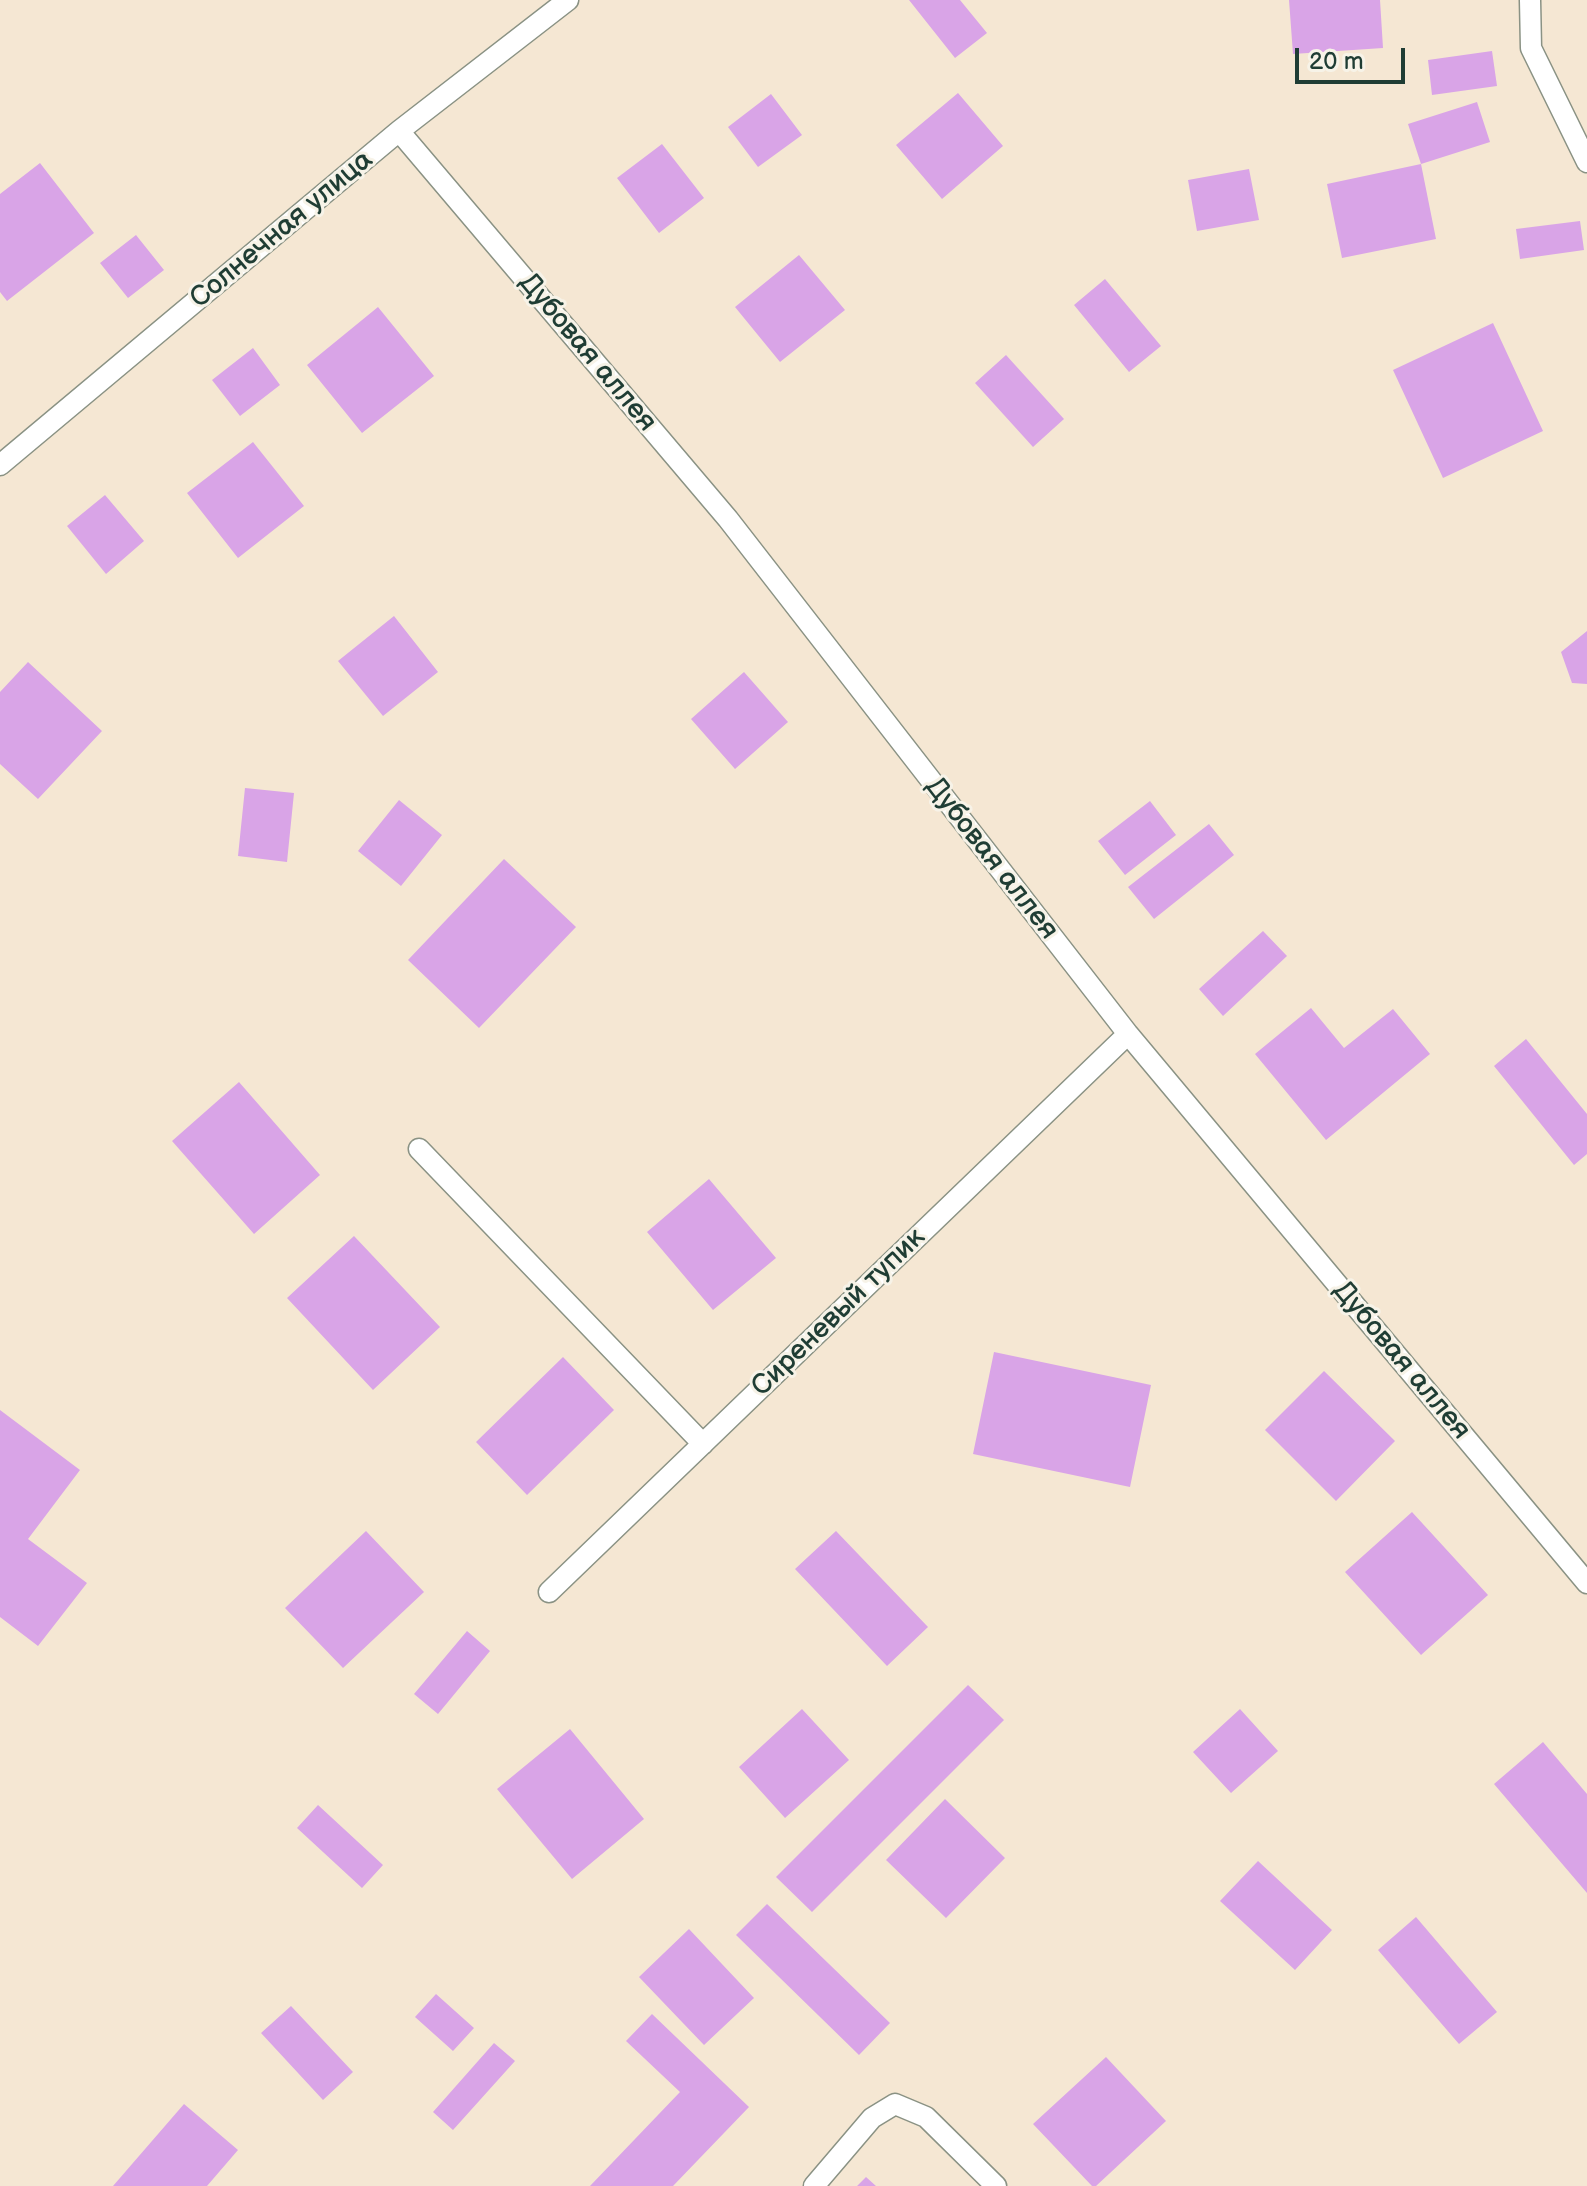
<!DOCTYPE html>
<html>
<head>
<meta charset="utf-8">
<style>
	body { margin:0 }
	#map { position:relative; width:1587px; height:2186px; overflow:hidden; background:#f5e7d3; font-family:"Balsamiq Sans",sans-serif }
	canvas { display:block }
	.scale { position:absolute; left:1295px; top:48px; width:110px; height:36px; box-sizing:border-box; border:4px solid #1f3d34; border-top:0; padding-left:10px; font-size:24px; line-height:28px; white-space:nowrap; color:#1f3d34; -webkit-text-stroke:6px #f7f3e8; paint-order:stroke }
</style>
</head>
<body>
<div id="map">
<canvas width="1587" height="2186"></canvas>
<div class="scale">20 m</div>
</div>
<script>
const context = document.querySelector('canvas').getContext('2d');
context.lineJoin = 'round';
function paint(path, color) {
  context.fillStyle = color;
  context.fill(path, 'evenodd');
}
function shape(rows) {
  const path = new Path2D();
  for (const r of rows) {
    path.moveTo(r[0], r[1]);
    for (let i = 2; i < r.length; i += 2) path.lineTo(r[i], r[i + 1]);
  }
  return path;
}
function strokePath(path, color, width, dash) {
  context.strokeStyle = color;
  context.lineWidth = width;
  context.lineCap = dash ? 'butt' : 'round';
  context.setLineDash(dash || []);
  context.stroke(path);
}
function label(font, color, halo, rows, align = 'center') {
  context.font = font + ' "Balsamiq Sans",sans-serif';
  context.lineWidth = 6;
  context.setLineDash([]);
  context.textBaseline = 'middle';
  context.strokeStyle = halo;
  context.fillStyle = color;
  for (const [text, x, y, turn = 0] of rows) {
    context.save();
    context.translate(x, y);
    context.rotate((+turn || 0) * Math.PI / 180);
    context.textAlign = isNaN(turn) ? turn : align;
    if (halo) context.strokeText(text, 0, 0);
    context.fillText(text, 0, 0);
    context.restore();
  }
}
const building = shape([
	[909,0,960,0,987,33,955,58],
	[1289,0,1380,0,1383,48,1293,54],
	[1492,51,1497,86,1432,95,1428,60],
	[958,93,1003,146,942,199,896,145],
	[771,94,802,135,758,167,728,127],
	[1477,102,1490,142,1421,164,1408,124],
	[662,144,704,198,659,233,617,178],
	[40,163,94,233,7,301,0,292,0,194],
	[1421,164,1436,239,1342,258,1327,184],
	[1249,169,1259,220,1197,231,1188,180],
	[1580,221,1584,250,1520,259,1516,229],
	[136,235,164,270,128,298,100,263],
	[799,255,845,310,780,362,735,307],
	[1105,279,1161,346,1129,372,1074,305],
	[378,307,434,376,362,433,307,365],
	[1493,323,1543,431,1443,478,1393,370],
	[253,348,280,385,240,416,212,380],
	[1006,355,1064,419,1033,447,975,383],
	[253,442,304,506,238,558,187,493],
	[105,495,144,541,106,574,67,526],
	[394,616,438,672,383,716,338,661],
	[1587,631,1587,684,1572,683,1561,652],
	[28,662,102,731,38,799,0,764,0,692],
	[744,672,788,722,735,769,691,719],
	[245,788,294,793,287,862,238,856],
	[399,800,442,835,401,886,358,851],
	[1150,801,1176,835,1125,875,1098,841],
	[1209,824,1234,855,1154,919,1128,887],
	[504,859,576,927,479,1028,408,960],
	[1263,931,1287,956,1223,1016,1199,989],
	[1311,1008,1344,1048,1393,1009,1430,1054,1326,1140,1255,1054],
	[1526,1039,1587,1114,1587,1154,1574,1165,1494,1066],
	[239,1082,320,1175,254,1234,172,1141],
	[709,1179,776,1258,713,1310,647,1232],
	[354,1236,440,1327,373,1390,287,1298],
	[994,1352,1151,1385,1130,1487,973,1454],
	[563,1357,614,1410,527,1495,476,1442],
	[1324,1371,1395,1441,1336,1501,1265,1430],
	[0,1410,80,1470,28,1539,87,1583,38,1646,0,1617],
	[1412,1512,1488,1595,1421,1655,1345,1572],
	[366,1531,424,1592,343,1668,285,1608],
	[836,1531,928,1627,887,1666,795,1569],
	[467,1631,490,1651,438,1714,414,1694],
	[968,1685,1004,1720,812,1912,776,1877],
	[802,1709,849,1760,785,1818,739,1767],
	[1240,1709,1278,1751,1231,1793,1193,1752],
	[570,1729,644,1819,572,1879,497,1789],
	[1543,1742,1587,1794,1587,1893,1494,1784],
	[945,1799,1005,1858,946,1918,886,1860],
	[318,1805,383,1865,362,1888,297,1828],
	[1258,1861,1332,1930,1295,1970,1220,1901],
	[767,1904,890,2023,859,2055,736,1935],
	[1416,1917,1497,2012,1459,2044,1378,1950],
	[689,1929,754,1998,704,2045,639,1977],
	[436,1994,474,2028,453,2051,415,2017],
	[291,2006,353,2072,323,2100,261,2033],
	[652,2014,749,2107,673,2186,590,2186,680,2092,626,2041],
	[494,2043,515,2061,453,2130,433,2112],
	[1106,2057,1166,2121,1096,2186,1092,2186,1033,2124],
	[184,2104,238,2150,207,2186,113,2186],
	[866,2177,876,2186,857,2186]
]);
const lane = shape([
	[1530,0,1531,48,1587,162],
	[399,131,728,519,1128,1034,1587,1583],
	[0,465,399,131,568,0],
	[419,1149,703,1444],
	[549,1592,1128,1034],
	[814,2186,872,2118,895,2104,926,2117,996,2186]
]);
const streetNames = [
	["Солнечная улица",282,230,-40],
	["Дубовая аллея",587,353,50],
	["Дубовая аллея",991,859,52],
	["Сиреневый тупик",839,1313,-44],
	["Дубовая аллея",1401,1361,50]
];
paint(building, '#d9a4e7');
strokePath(lane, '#8a9284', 23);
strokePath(lane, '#fff', 20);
label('28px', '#1f3d34', '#f7f3e8', streetNames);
</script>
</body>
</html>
